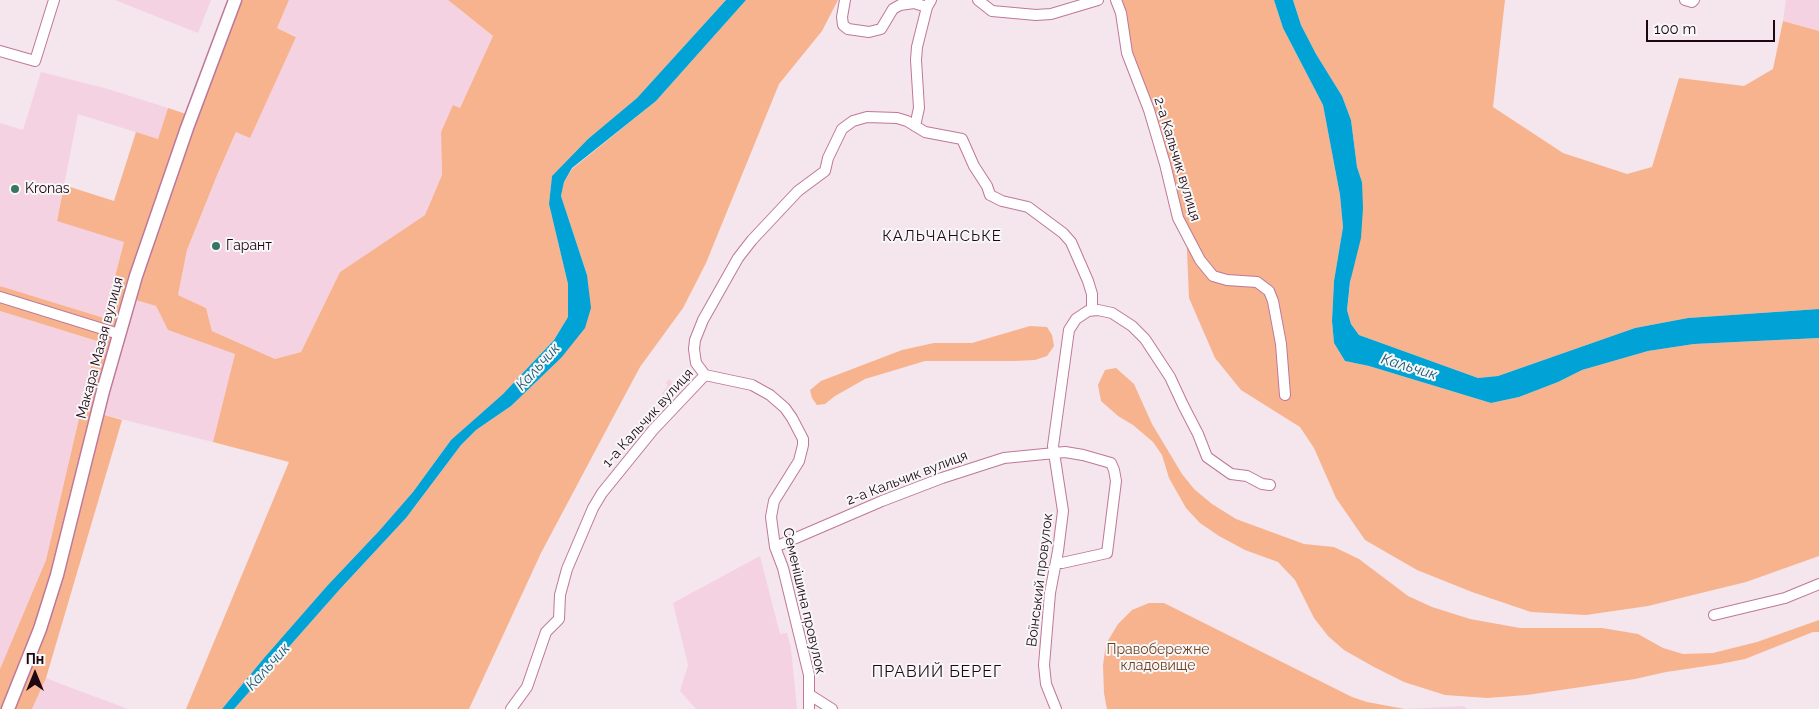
<!DOCTYPE html>
<html>
<head>
<meta charset="utf-8">
<style>
	body { margin:0 }
	#map { position:relative; width:1819px; height:709px; overflow:hidden; background:#f5e5ec; font-family:Raleway,sans-serif }
	canvas { display:block }
	.north { position:absolute; left:10px; top:649px; width:50px; height:50px; -webkit-text-stroke:4px #f7f7f7; paint-order:stroke; rotate:0deg; font-size:14px; font-weight:700; line-height:20px; text-align:center; color:#1f0613 }
	.north::after { content:''; display:block; margin:auto; width:18px; height:22px; background:#1f0613; clip-path:polygon(50% 0,100% 100%,50% 72%,0 100%) }
	.scale { position:absolute; left:1646px; top:20px; width:129px; height:22px; box-sizing:border-box; border:2px solid #1f0613; border-top:0; padding-left:6px; font-size:15px; line-height:18px; white-space:nowrap; color:#1f0613; -webkit-text-stroke:4px #f7f7f7; paint-order:stroke }
</style>
</head>
<body>
<div id="map">
<canvas width="1819" height="709"></canvas>
<div class="north">Пн</div>
<div class="scale">100 m</div>
</div>
<script>
const context = document.querySelector('canvas').getContext('2d');
context.lineJoin = 'round';
function paint(path, color) {
  context.fillStyle = color;
  context.fill(path, 'evenodd');
}
function shape(rows) {
  const path = new Path2D();
  for (const r of rows) {
    path.moveTo(r[0], r[1]);
    for (let i = 2; i < r.length; i += 2) path.lineTo(r[i], r[i + 1]);
  }
  return path;
}
function strokePath(path, color, width, dash) {
  context.strokeStyle = color;
  context.lineWidth = width;
  context.lineCap = dash ? 'butt' : 'round';
  context.setLineDash(dash || []);
  context.stroke(path);
}
function label(font, color, halo, rows, align = 'center') {
  context.font = font + ' Raleway,sans-serif';
  context.lineWidth = 4;
  context.setLineDash([]);
  context.textBaseline = 'middle';
  context.strokeStyle = halo;
  context.fillStyle = color;
  for (const [text, x, y, turn = 0] of rows) {
    context.save();
    context.translate(x, y);
    context.rotate((+turn || 0) * Math.PI / 180);
    context.textAlign = isNaN(turn) ? turn : align;
    if (halo) context.strokeText(text, 0, 0);
    context.fillText(text, 0, 0);
    context.restore();
  }
}
const built = shape([
	[115,0,211,0,198,33],
	[289,0,448,0,493,36,460,108,453,106,441,132,442,175,425,215,340,272,301,352,275,359,212,331,206,308,178,295,187,250,218,173,237,131,250,137,296,36,277,28],
	[1786,0,1819,0,1819,31,1783,21],
	[41,72,108,89,168,108,158,139,78,114,57,220,124,242,104,318,0,286,0,123,23,130],
	[132,299,156,306,168,330,236,354,213,442,101,414],
	[0,311,97,341,46,560,0,669],
	[669,379,682,391,678,396,675,393,669,399,662,393,668,386,666,383],
	[760,556,780,634,787,633,791,648,797,709,696,709,680,691,688,665,673,603],
	[46,678,69,687,128,709,32,709],
	[1464,706,1467,709,1405,709]
]);
const green = shape([
	[239,0,289,0,277,28,296,37,250,138,236,132,218,173,187,250,178,295,206,308,212,331,275,359,301,352,340,272,425,215,442,175,441,132,453,105,460,108,493,36,448,0,726,0,637,98,588,139,552,176,549,204,568,284,568,317,554,340,503,394,451,440,413,492,379,531,327,586,264,658,222,709,186,709,289,462,213,442,235,354,168,330,156,306,132,299],
	[746,0,838,0,822,31,779,84,706,263,683,308,640,367,610,423,541,553,469,709,234,709,340,589,406,518,461,445,476,430,511,406,561,358,587,275,561,196,564,182,572,169,656,101],
	[1121,0,1274,0,1283,28,1323,105,1340,195,1343,227,1334,281,1332,321,1334,343,1345,361,1369,366,1491,403,1519,397,1558,382,1582,370,1648,351,1694,344,1819,338,1819,556,1746,582,1648,606,1586,615,1531,612,1472,592,1417,570,1365,540,1336,498,1314,448,1300,427,1241,390,1215,358,1189,298,1186,227,1134,61],
	[1293,0,1505,0,1493,107,1563,153,1627,174,1652,167,1679,78,1744,86,1773,69,1783,21,1819,31,1819,309,1688,318,1635,328,1498,376,1478,378,1359,335,1351,324,1347,310,1362,182,1357,167,1351,120,1342,96,1316,54,1301,25],
	[168,108,189,115,55,574,6,709,0,709,0,669,46,560,97,341,0,311,0,286,104,318,124,242,57,221,64,185,114,201,136,132,158,139],
	[1030,326,1047,327,1052,335,1054,346,1047,356,1035,360,1014,361,925,361,865,379,835,396,825,404,817,405,812,398,810,390,821,381,902,350,934,343,972,343],
	[1116,368,1134,384,1152,424,1182,474,1194,489,1212,504,1236,519,1304,544,1334,547,1359,559,1408,596,1432,607,1470,619,1520,628,1602,628,1638,634,1663,648,1683,654,1713,653,1757,642,1819,620,1819,632,1813,632,1745,659,1720,664,1666,672,1635,679,1527,695,1487,698,1445,695,1404,682,1374,667,1344,650,1328,636,1314,618,1295,580,1278,562,1245,550,1219,536,1200,523,1186,508,1169,478,1162,455,1153,442,1133,425,1118,416,1101,401,1098,385,1105,370],
	[101,414,122,420,46,678,32,709,12,709],
	[1149,603,1164,603,1352,697,1367,702,1405,709,1107,709,1104,693,1103,665,1106,644,1118,624,1132,610]
]);
const water = shape([
	[726,0,746,0,656,101,572,168,564,182,561,196,587,275,591,308,585,328,561,358,511,406,476,430,461,445,406,518,340,589,234,709,222,709,264,658,327,586,379,531,413,492,451,440,503,394,554,340,568,317,568,284,549,204,552,176,588,139,637,98],
	[1274,0,1293,0,1301,25,1316,54,1342,96,1351,120,1357,167,1362,182,1363,208,1361,238,1350,282,1347,310,1351,324,1359,335,1478,378,1498,376,1635,328,1688,318,1819,309,1819,338,1694,344,1648,351,1582,370,1558,382,1519,397,1491,403,1369,366,1345,361,1334,343,1332,321,1334,281,1343,227,1340,195,1323,105,1283,28]
]);
const minor = shape([
	[845,0,842,17,843,25,848,29,869,32,881,29,893,9,900,5,914,3,927,7],
	[978,0,992,11,1036,15,1051,14,1098,0],
	[1116,0,1121,13,1127,53,1149,110,1165,164,1178,218,1200,260,1213,276,1227,280,1257,282,1269,291,1273,301,1281,344,1285,395],
	[1685,0,1692,2,1694,0],
	[0,51,35,61,54,0],
	[915,126,919,108,916,60,917,47,927,7,931,0],
	[0,297,119,334],
	[705,375,696,363,694,349,695,340,703,320,738,258,752,240,798,191,825,171,828,158,842,129,853,121,867,117,897,118,907,121,925,132,962,139,974,166,987,186,990,195,1002,201,1028,207,1063,233,1071,242,1088,281,1092,294,1092,310],
	[705,375,752,385,770,395,785,408,792,418,803,439,803,445,799,461,774,501,771,517,775,547,783,568,809,675,809,709],
	[775,547,882,501,942,478,1004,458,1065,452,1083,455,1111,463,1114,470,1116,481,1107,553,1062,563,1056,563],
	[1714,615,1785,598,1819,584],
	[810,695,832,709],
	[511,709,527,687,546,632,559,619,560,595,567,569,593,508,602,493,653,430,705,375],
	[1056,709,1046,684,1044,665,1050,593,1058,551,1063,511,1053,446,1069,330,1076,319,1088,311,1098,310,1112,313,1132,326,1145,339,1170,377,1183,405,1198,434,1207,457,1231,474,1247,476,1262,484,1270,485]
]);
const major = shape([
	[8,709,40,629,57,575,103,391,136,276,187,128,235,0]
]);
const markers = [
	[15,189,5,"#387662"],
	[216,246,5,"#387662"]
];
const streetNames = [
	["2-а Кальчик вулиця",1177,159,73],
	["Макара Мазая вулиця",100,348,-75],
	["1-а Кальчик вулиця",648,418,-48],
	["2-а Кальчик вулиця",907,478,-21],
	["Воїнський провулок",1040,580,-83],
	["Семенішина провулок",804,601,77]
];
const poiNames = [
	["Kronas",25,189],
	["Гарант",226,246]
];
const parkNames = [
	["Правобережне",1158,650],
	["кладовище",1158,666]
];
const neighbourhoodNames = [
	["КАЛЬЧАНСЬКЕ",942,236]
];
const waterNames = [
	["Кальчик",538,367,-48],
	["Кальчик",1409,367,17],
	["Кальчик",268,667,-48]
];
const quarterNames = [
	["ПРАВИЙ БЕРЕГ",937,672]
];
paint(built, '#f5d2e1');
paint(green, '#f7b38d');
paint(water, '#01a2d5');
strokePath(minor, '#be7899', 12);
strokePath(major, '#be7899', 15);
strokePath(minor, '#fff', 10);
strokePath(major, '#fff', 12);
for (const [x, y, r, color] of markers) {
  const dot = new Path2D();
  dot.arc(x, y, r, 0, 2 * Math.PI);
  context.fillStyle = color;
  context.fill(dot);
  strokePath(dot, '#f7f7f7', 2);
}
label('14px', '#1f0613', '#f7f7f7', streetNames);
label('14px', '#1f0613', '#f7f7f7', poiNames, 'left');
label('14px', '#6e3f23', '#f7f7f7', parkNames);
context.letterSpacing = '1px';
label('15px', '#1f0613', '#f7f7f7', neighbourhoodNames);
context.letterSpacing = '0px';
label('italic 15px', '#175a75', '#f7f7f7', waterNames);
context.letterSpacing = '1px';
label('16px', '#1f0613', '#f7f7f7', quarterNames);
context.letterSpacing = '0px';
</script>
</body>
</html>
